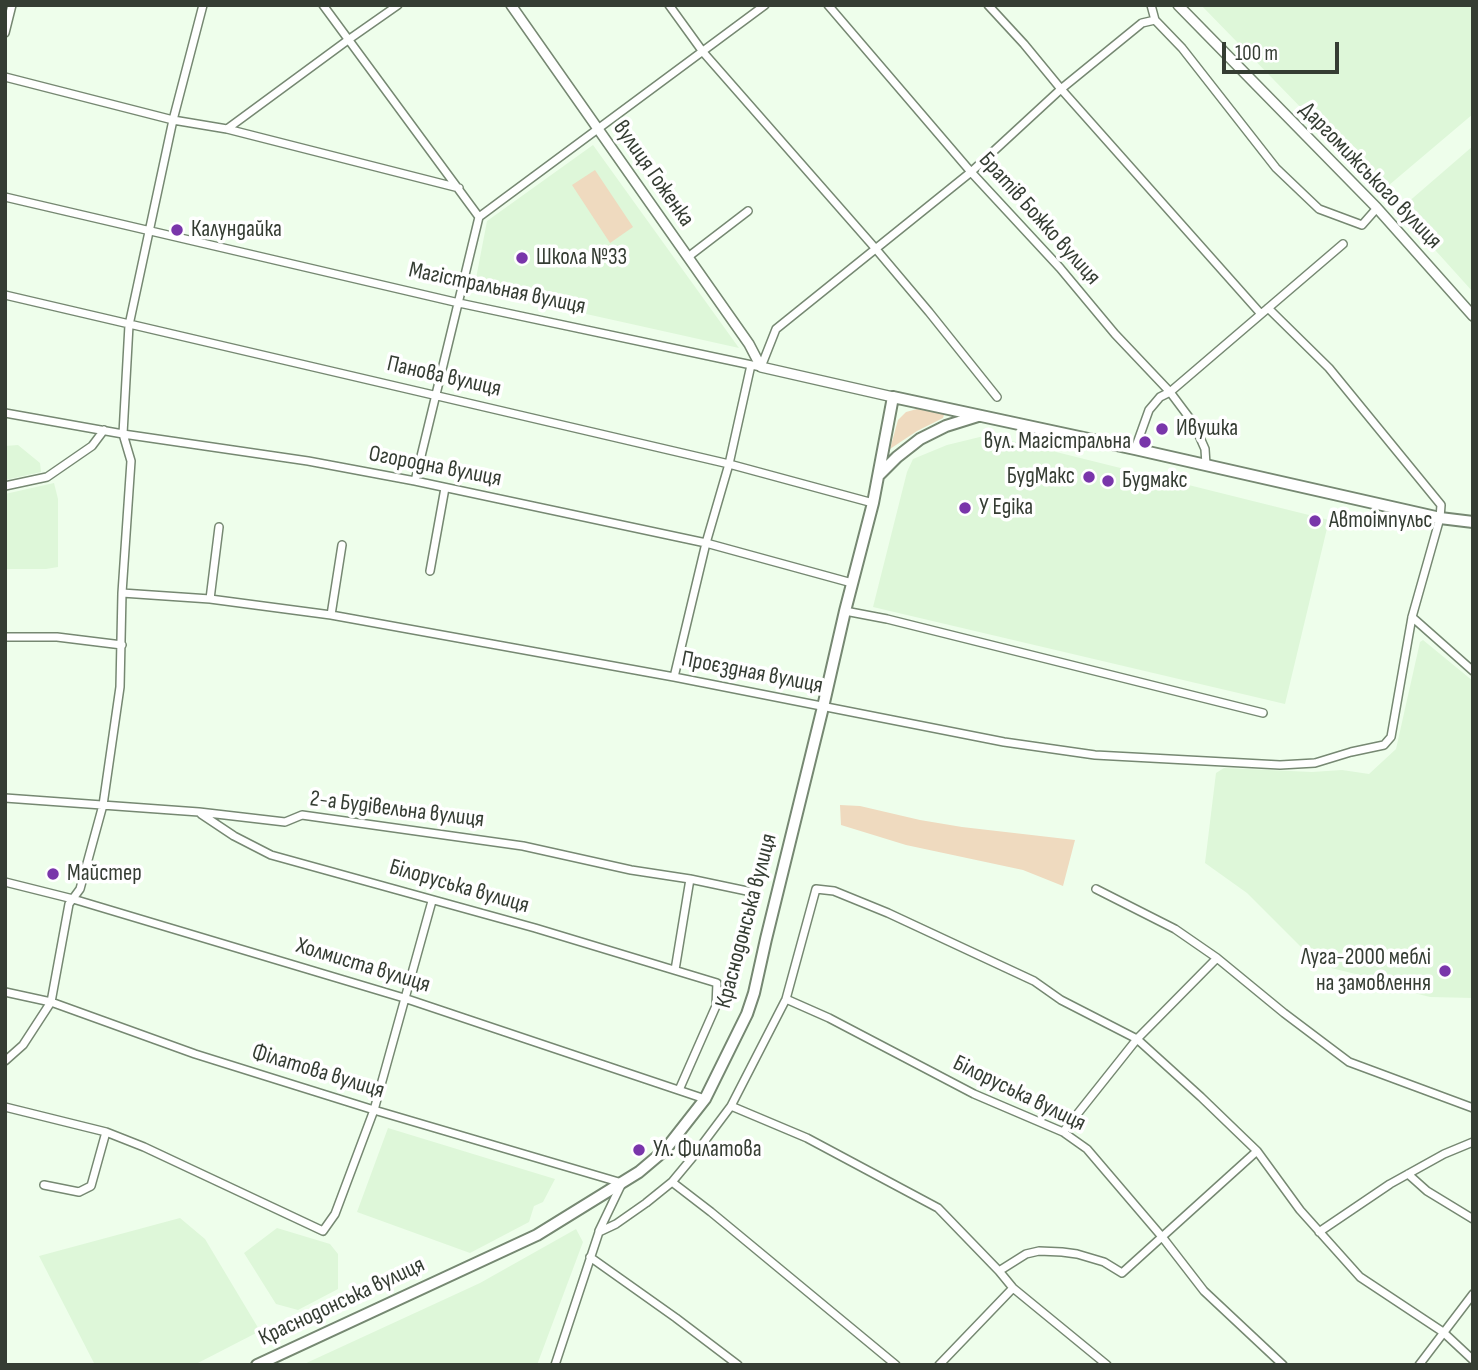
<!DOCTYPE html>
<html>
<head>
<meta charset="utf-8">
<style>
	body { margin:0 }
	#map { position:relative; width:1478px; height:1370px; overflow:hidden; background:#eefeeb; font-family:"Sofia Sans Condensed",sans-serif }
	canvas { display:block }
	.frame { position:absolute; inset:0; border:7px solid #353d33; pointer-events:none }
	.scale { position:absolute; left:1222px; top:42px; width:117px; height:32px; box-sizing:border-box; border:4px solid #353d33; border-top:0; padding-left:9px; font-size:21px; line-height:24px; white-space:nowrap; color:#353d33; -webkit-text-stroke:5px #fff; paint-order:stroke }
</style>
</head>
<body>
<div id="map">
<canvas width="1478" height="1370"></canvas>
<div class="frame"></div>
<div class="scale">100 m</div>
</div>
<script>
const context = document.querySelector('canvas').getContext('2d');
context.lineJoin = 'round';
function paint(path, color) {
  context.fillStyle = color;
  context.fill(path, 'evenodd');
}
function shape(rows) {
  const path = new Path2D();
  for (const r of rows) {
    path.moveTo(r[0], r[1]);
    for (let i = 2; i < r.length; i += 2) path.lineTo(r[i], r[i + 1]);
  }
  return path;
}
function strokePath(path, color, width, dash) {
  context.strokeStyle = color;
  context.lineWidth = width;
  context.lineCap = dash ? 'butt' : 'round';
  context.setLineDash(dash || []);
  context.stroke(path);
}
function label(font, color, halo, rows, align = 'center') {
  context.font = font + ' "Sofia Sans Condensed",sans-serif';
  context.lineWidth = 7;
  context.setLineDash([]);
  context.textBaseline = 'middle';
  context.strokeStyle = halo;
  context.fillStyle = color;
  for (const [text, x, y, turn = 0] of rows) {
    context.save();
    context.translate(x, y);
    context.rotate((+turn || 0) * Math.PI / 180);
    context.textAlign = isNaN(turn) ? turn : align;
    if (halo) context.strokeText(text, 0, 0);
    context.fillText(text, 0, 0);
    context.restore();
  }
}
const built = shape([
	[1201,5,1473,5,1473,114,1382,191],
	[593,145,739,348,474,289,487,221],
	[1473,146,1473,292,1399,210],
	[988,435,1329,520,1285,704,873,607,907,472,913,459,947,445],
	[18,445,40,463,41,472,5,480,5,446],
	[54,483,58,499,58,567,46,569,5,569,5,494],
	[1423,640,1473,681,1473,998,1430,997,1402,990,1396,984,1319,965,1247,893,1205,863,1216,773,1224,768,1312,772,1342,770,1369,774,1396,749,1420,642],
	[388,1128,555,1179,543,1202,534,1206,529,1222,470,1253,357,1212],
	[180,1218,205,1239,260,1331,194,1365,95,1365,39,1256],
	[277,1228,330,1244,338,1254,338,1289,298,1310,276,1304,244,1253],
	[576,1229,583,1242,537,1365,302,1365,480,1283]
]);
const green = shape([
	[595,170,633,227,610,243,572,185],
	[917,409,940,413,944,415,943,418,917,431,890,449,898,420,906,412],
	[840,805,860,806,920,820,962,827,1075,840,1063,886,1023,870,906,845,841,825]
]);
const minor = shape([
	[323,5,479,217],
	[669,5,703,52,875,248,929,312,997,397],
	[828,5,971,172,1060,268,1115,334,1170,392,1194,424,1205,449,1206,465],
	[988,5,1024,44,1061,89,1261,314],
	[1151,5,1155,20,1182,48,1276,168,1319,209,1362,225,1377,208],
	[5,33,12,5],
	[5,77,173,120,227,129,459,188],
	[227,129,348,40,398,5],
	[5,197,459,303,761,367,776,329,971,172,1061,89,1142,23,1155,20],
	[479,217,765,5],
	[688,257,748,211],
	[5,295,729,464,873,503],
	[5,413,123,434,308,461,415,481,706,543,852,583],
	[1135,449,1149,410,1160,397,1170,392,1343,244],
	[415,481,479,217],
	[5,486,47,477,92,446,104,430],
	[430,571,445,488],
	[122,593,210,599,331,615,674,677,1004,742,1095,755,1280,765,1315,763,1351,752,1384,745,1391,737,1412,617,1440,518,1441,505,1329,368,1268,308],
	[210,599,219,527],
	[845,611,887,619,1263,713],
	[331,615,342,545],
	[1412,617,1473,671],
	[5,637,57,637,122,645],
	[674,677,706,543,729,464,751,365],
	[5,798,199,812,285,822,302,815,523,846,631,870,690,879,675,970],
	[201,814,234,836,271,855,535,928,717,983,716,1006,679,1090],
	[690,879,747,891],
	[5,882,73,899,404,998,705,1099],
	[1096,889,1175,929,1217,958,1284,1013,1349,1062,1473,1108],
	[5,992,51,1002,195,1054,374,1110,622,1183,599,1231],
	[786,999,829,1018,974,1094,1063,1132,1087,1149,1163,1238,1204,1291,1283,1365],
	[5,1061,23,1045,51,1002,69,904,80,889,103,805,120,687,122,593,131,461,123,434,129,325,173,120,203,5],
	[731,1106,807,1138,938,1208,999,1271,1013,1288,1107,1365],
	[5,1107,106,1132,144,1147,323,1231,335,1214,374,1110,432,901],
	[1063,1132,1137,1039,1217,958],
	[1408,1174,1427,1191,1473,1219],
	[672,1182,711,1212,896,1365],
	[44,1185,79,1192,91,1186,106,1132],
	[1319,1232,1390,1184,1444,1154,1473,1142],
	[590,1257,676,1318,738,1365],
	[999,1271,1026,1254,1039,1251,1062,1252,1077,1254,1104,1262,1122,1273,1257,1151],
	[555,1365,599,1232,616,1224,646,1203,672,1182,692,1158,731,1106,786,999,816,889,834,891,888,913,1034,981,1061,1000,1137,1039,1201,1097,1257,1151,1300,1210,1360,1277,1443,1332,1473,1360],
	[939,1365,1013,1288],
	[1419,1365,1473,1294]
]);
const tertiary = shape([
	[511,5,749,344,761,367,893,397],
	[1178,5,1377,208,1473,316]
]);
const primary = shape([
	[879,475,897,457,920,439,946,426,978,416],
	[257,1365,537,1235,639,1172,665,1150,705,1099,747,1014,754,993,766,939,823,707,845,611,873,503,893,397,1135,449,1440,518,1473,522]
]);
const markers = [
	[177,230,7,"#7936aa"],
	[522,258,7,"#7936aa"],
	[1162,429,7,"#7936aa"],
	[1145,442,7,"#7936aa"],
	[1089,477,7,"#7936aa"],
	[1108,481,7,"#7936aa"],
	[965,508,7,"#7936aa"],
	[1315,521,7,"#7936aa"],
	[53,874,7,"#7936aa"],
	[1445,971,7,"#7936aa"],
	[639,1150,7,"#7936aa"]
];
const streetNames = [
	["вулиця Гоженка",653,174,55],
	["Даргомижського вулиця",1370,176,46],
	["Братів Божко вулиця",1039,219,48],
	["Магістральная вулиця",497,289,12],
	["Панова вулиця",444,377,13],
	["Огородна вулиця",435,467,11],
	["Проєздная вулиця",752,673,11],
	["2-а Будівельна вулиця",397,810,7],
	["Білоруська вулиця",459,887,16],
	["Краснодонська вулиця",747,921,-75],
	["Холмиста вулиця",363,966,17],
	["Філатова вулиця",318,1072,17],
	["Білоруська вулиця",1019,1094,26],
	["Краснодонська вулиця",342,1302,-25]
];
const poiNames = [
	["Калундайка",191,230],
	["Школа №33",536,258],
	["Ивушка",1176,429],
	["вул. Магістральна",1131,442,"right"],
	["БудМакс",1075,477,"right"],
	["Будмакс",1122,481],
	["У Едіка",979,508],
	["Автоімпульс",1329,521],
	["Майстер",67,874],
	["Луга-2000 меблі",1431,958,"right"],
	["на замовлення",1431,984,"right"],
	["Ул. Филатова",653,1150]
];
paint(built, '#def7d9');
paint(green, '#efdabf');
strokePath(minor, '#768872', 10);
strokePath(tertiary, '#768872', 12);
strokePath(primary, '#768872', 14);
strokePath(minor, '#fff', 7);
strokePath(tertiary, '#fff', 9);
strokePath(primary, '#fff', 10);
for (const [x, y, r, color] of markers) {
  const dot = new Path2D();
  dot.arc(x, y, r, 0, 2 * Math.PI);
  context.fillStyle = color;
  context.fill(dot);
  strokePath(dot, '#fff', 2.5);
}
label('23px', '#353d33', '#fff', streetNames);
label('23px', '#353d33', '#fff', poiNames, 'left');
</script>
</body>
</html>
